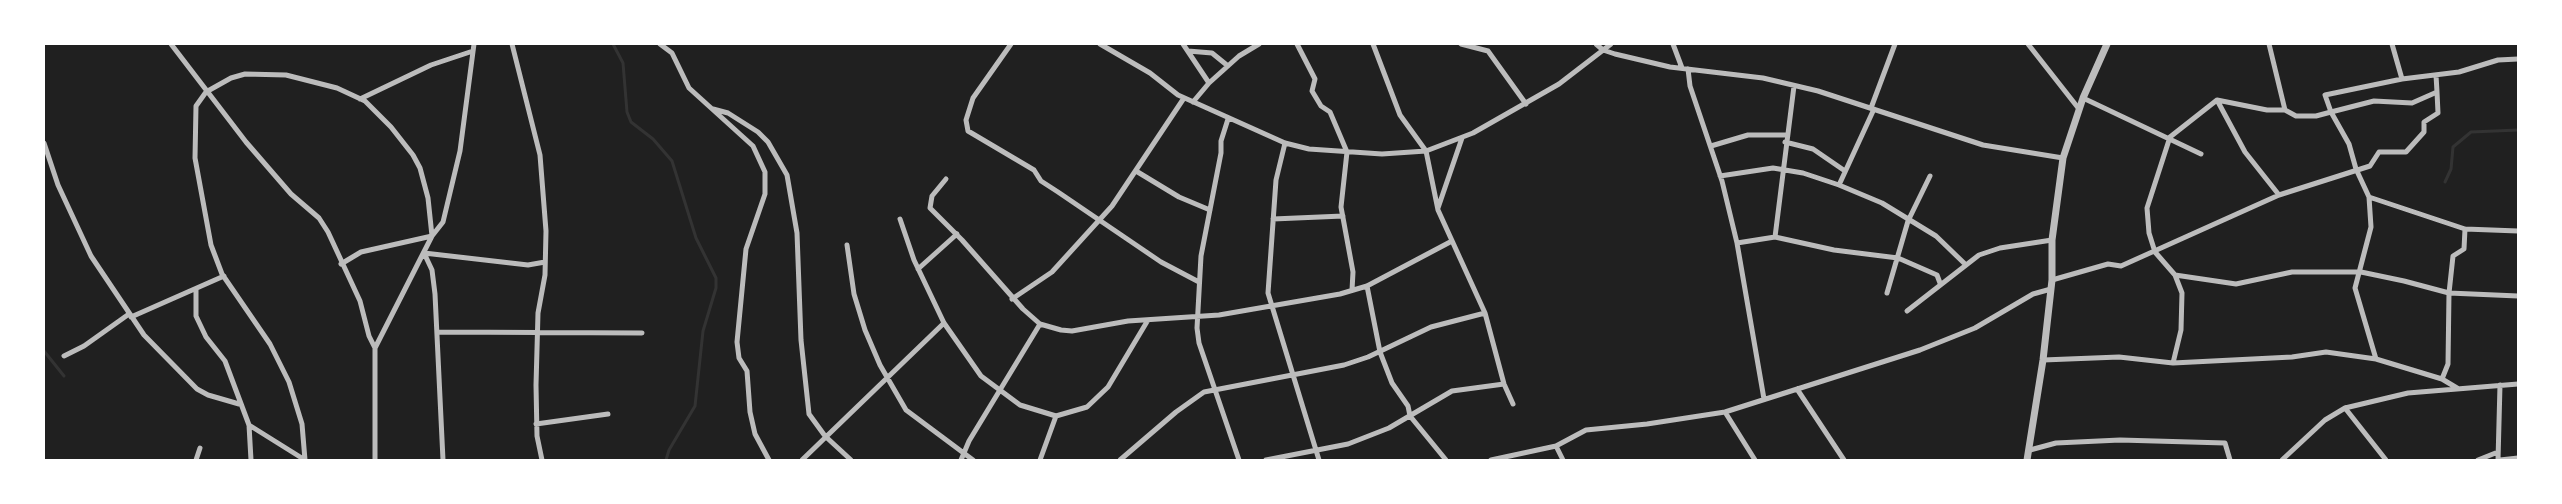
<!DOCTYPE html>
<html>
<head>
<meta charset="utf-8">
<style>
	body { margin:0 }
	#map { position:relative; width:2562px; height:504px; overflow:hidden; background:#111; font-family:Inter,sans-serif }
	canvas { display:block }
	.frame { position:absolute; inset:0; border:45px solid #fff; pointer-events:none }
</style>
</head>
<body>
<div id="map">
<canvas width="2562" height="504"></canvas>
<div class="frame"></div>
</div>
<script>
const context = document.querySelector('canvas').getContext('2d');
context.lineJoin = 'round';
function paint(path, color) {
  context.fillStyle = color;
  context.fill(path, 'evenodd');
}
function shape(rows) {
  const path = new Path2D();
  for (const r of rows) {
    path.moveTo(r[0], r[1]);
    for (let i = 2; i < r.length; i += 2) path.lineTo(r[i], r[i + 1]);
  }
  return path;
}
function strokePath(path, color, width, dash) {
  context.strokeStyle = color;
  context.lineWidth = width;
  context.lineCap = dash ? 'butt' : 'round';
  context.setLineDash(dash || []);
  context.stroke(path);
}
const green = shape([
	[44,44,2518,44,2518,460,44,460]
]);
const stream = shape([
	[613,44,623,63,627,112,631,122,653,139,672,161,696,238,716,278,716,288,703,331,695,406,669,450,666,460],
	[2445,182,2451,169,2453,147,2471,132,2518,130],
	[44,351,64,376]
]);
const minor = shape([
	[171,44,246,142,291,194,319,218,328,232,360,301,369,336,375,348,375,460],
	[512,44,540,155,546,231,545,275,538,313,536,385,537,436,542,460],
	[660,44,672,53,689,88,753,146,765,172,765,194,746,249,737,342,739,358,747,371,750,412,755,434,769,460],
	[1011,44,973,98,966,120,968,131,1034,170,1041,181,1058,192,1161,262,1199,282],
	[1100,44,1150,73,1178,95,1285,143,1309,149,1382,154,1426,151,1473,133,1559,84,1611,44],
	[1183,44,1209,83],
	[1297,44,1315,79,1312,91,1321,106,1330,112,1347,152,1341,207,1353,272,1352,290],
	[1373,44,1400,115,1426,151,1438,210,1485,313,1504,384,1513,404],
	[1461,44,1488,51,1526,104],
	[1596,44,1603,50,1615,54,1670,67,1763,78,1818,91,1983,145,2063,158],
	[1673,44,1682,68],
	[2028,44,2079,109],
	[2269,44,2285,110],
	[2392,44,2402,79],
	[1188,51,1212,53,1228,66],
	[1688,69,1690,86,1722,181,1737,243,1764,399],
	[2436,75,2437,92,2412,103,2374,101,2331,112,2349,144,2356,169,2369,197,2465,229,2518,231],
	[2083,98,2201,154],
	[360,99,431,65,473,51],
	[2217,100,2245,152,2279,195],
	[1193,102,1209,83,1239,56,1259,44],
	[1871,108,1895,44],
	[713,109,728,113,758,132,768,142,787,175,797,233,801,340,809,414,825,436,851,460],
	[1228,119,1221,141,1221,153,1201,256,1197,328,1199,343,1239,460],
	[1785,142,1813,149,1845,171],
	[44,143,58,185,91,256,144,335,197,389,208,395,239,404],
	[1285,143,1276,180,1268,293,1319,460],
	[1711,146,1748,135,1786,135],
	[1136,171,1179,197,1210,210],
	[1720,176,1773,168,1803,173,1839,185,1882,203,1936,236,1965,264],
	[946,179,932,196,930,208,962,240,1023,309,1040,324,1061,330,1072,331,1128,321,1219,315,1340,294,1367,286,1452,241],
	[1839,185,1874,109],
	[2369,197,2371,227,2355,288,2376,359],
	[1438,208,1462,138],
	[900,219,914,260,944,323,981,376,1020,405,1056,416,1087,407,1108,387,1148,320],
	[1273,219,1343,216],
	[1775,237,1794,86],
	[1737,243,1775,237,1834,250,1898,258,1937,275,1940,283],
	[847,245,854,294,865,330,880,365,906,410,973,460],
	[424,253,432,270,435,294,443,460],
	[424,253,528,265,545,262],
	[918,269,957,234],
	[2175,275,2236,284,2292,272,2361,272,2404,281,2449,293,2518,296],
	[2052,280,2108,264,2121,266,2279,195,2370,166,2379,152,2406,152,2424,132,2424,122,2438,113,2437,92],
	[1367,286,1380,352,1392,383,1408,406,1410,416,1446,460],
	[196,289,196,316,206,337,225,361,249,425,251,460],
	[1887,293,1908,221,1930,176],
	[1012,299,1052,272,1112,206,1184,98],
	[1907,311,1979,255,2000,248,2052,240],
	[131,317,224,276],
	[437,332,642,333],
	[375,348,432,236,443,222,460,151,474,44],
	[64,356,84,346,129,314],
	[2043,360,2119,357,2173,363,2292,357,2326,352,2376,359,2442,379,2457,388],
	[2173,363,2181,330,2182,293,2175,275,2155,252,2149,233,2147,208,2170,137,2217,100,2267,110,2285,110,2296,116,2316,116,2331,112,2325,95,2402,79,2459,72,2498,60,2518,59],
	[2442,379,2448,364,2449,293,2453,256,2464,249,2465,229],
	[1797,389,1844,460],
	[2345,408,2386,460],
	[1725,412,1755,460],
	[536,424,608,414],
	[249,425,305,460],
	[1556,446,1563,460],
	[2030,450,2056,443,2120,440,2225,443,2230,460],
	[196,460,200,448],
	[305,460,302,424,289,382,270,344,222,274,211,245,195,158,196,106,206,92,231,78,245,74,286,75,337,88,365,101,391,127,413,155,420,168,428,198,432,236,361,252,341,264],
	[802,460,944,323],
	[961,460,969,441,1040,324],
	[1040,460,1056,416],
	[1120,460,1176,412,1204,392,1344,365,1368,357,1431,327,1485,313],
	[1266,460,1348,444,1389,428,1452,391,1504,384],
	[1491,460,1556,446,1586,430,1647,424,1725,412,1920,350,1975,328,2033,294,2051,289],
	[2282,460,2325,420,2345,408,2408,393,2518,384],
	[2478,460,2498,452],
	[2498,460,2500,385],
	[2500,460,2518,458]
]);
const tertiary = shape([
	[2027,460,2043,360,2052,280,2052,240,2063,158,2083,98,2107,44]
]);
paint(green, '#202020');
strokePath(stream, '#333', 3);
strokePath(minor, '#bcbcbc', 5);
strokePath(tertiary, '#bcbcbc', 7);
</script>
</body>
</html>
